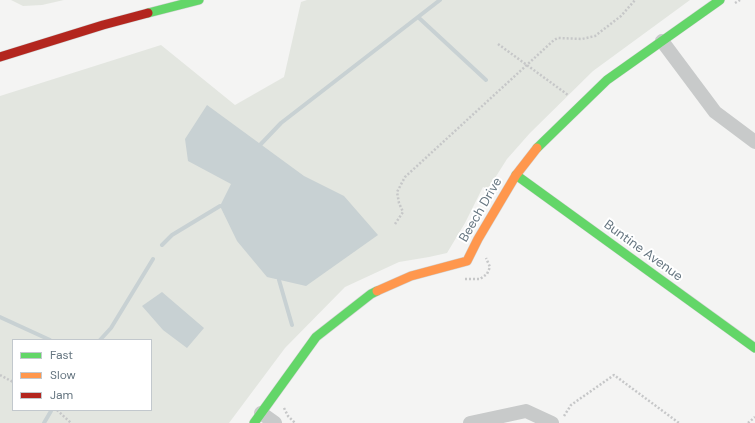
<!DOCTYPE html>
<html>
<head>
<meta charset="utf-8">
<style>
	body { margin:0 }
	#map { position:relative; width:755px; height:423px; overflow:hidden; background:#f4f4f3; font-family:"DM Sans",sans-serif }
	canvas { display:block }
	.legend { position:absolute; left:12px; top:339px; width:140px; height:72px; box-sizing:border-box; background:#fff; border:1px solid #c2c8cd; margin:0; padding:5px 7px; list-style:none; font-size:12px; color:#667681 }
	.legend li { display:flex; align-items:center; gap:8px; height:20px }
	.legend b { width:20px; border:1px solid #c2c8cd }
</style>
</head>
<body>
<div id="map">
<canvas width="755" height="423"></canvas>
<ul class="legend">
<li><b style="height:5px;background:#63d668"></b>Fast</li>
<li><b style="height:5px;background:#ff974d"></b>Slow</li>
<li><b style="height:5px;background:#b3261e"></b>Jam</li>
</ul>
</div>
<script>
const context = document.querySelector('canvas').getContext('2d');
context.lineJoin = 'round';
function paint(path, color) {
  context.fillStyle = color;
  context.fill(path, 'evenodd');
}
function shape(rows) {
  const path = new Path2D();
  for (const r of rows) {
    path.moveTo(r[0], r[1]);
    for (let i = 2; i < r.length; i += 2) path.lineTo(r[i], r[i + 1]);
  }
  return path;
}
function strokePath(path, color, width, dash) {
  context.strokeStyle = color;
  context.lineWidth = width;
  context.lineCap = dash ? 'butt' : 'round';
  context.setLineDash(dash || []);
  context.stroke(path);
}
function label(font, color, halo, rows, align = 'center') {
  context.font = font + ' "DM Sans",sans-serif';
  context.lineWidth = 4;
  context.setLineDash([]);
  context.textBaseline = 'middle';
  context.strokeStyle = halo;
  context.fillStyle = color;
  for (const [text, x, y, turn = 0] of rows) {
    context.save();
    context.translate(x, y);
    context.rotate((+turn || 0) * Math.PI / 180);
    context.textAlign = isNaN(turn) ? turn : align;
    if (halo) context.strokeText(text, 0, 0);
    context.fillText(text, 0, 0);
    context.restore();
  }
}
const green = shape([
	[11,0,64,0,42,5,23,6],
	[307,0,690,0,593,71,530,133,507,159,488,189,483,187,465,223,447,253,429,257,399,262,345,287,285,348,229,423,0,423,0,96,161,45,235,105,284,77,301,2],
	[13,340,151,340,151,410,13,410]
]);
const water = shape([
	[207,105,304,176,344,196,378,235,306,286,267,277,237,241,220,206,231,184,188,161,185,139],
	[162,292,204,328,187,348,163,330,142,306]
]);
const stream = shape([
	[418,17,486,80],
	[260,145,281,123,440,0],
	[162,245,172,235,220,206],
	[279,280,292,325],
	[0,317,50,340],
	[100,340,111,328,153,259],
	[44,423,51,411]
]);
const path = shape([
	[735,3,740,0],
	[498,44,568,95],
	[395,224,403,212,399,203,397,192,405,177,554,40,558,38,582,39,595,36,621,16,635,0],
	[465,279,480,279,487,274,490,267,486,258],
	[0,375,13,382],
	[284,408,288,416,295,423],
	[57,410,71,423],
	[564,416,571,405,614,375,679,423],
	[748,423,755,417]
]);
const street = shape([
	[662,41,715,112,755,142],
	[261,413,275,423],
	[470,423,526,411,552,423]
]);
const fast = shape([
	[148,13,199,0],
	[537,148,607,80,720,0],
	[516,175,755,348],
	[254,423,316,337,371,294,377,291]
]);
const slow = shape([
	[377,291,411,276,467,261,478,239,516,175,537,148]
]);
const jam = shape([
	[0,57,103,25,148,13]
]);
const streetNames = [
	["Beech Drive",481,210,-60],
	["Buntine Avenue",643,251,36]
];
paint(green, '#e3e6e0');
paint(water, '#c8d1d3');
strokePath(stream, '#c8d1d3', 4);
strokePath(fast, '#d1d2d2', 10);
strokePath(slow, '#d1d2d2', 10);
strokePath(jam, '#d1d2d2', 10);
strokePath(path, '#c6c7c8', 2.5, [2, 2]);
strokePath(street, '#c8caca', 14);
strokePath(fast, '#63d668', 9);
strokePath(slow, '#ff974d', 9);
strokePath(jam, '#b3261e', 9);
label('13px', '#667681', '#fff', streetNames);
</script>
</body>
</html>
